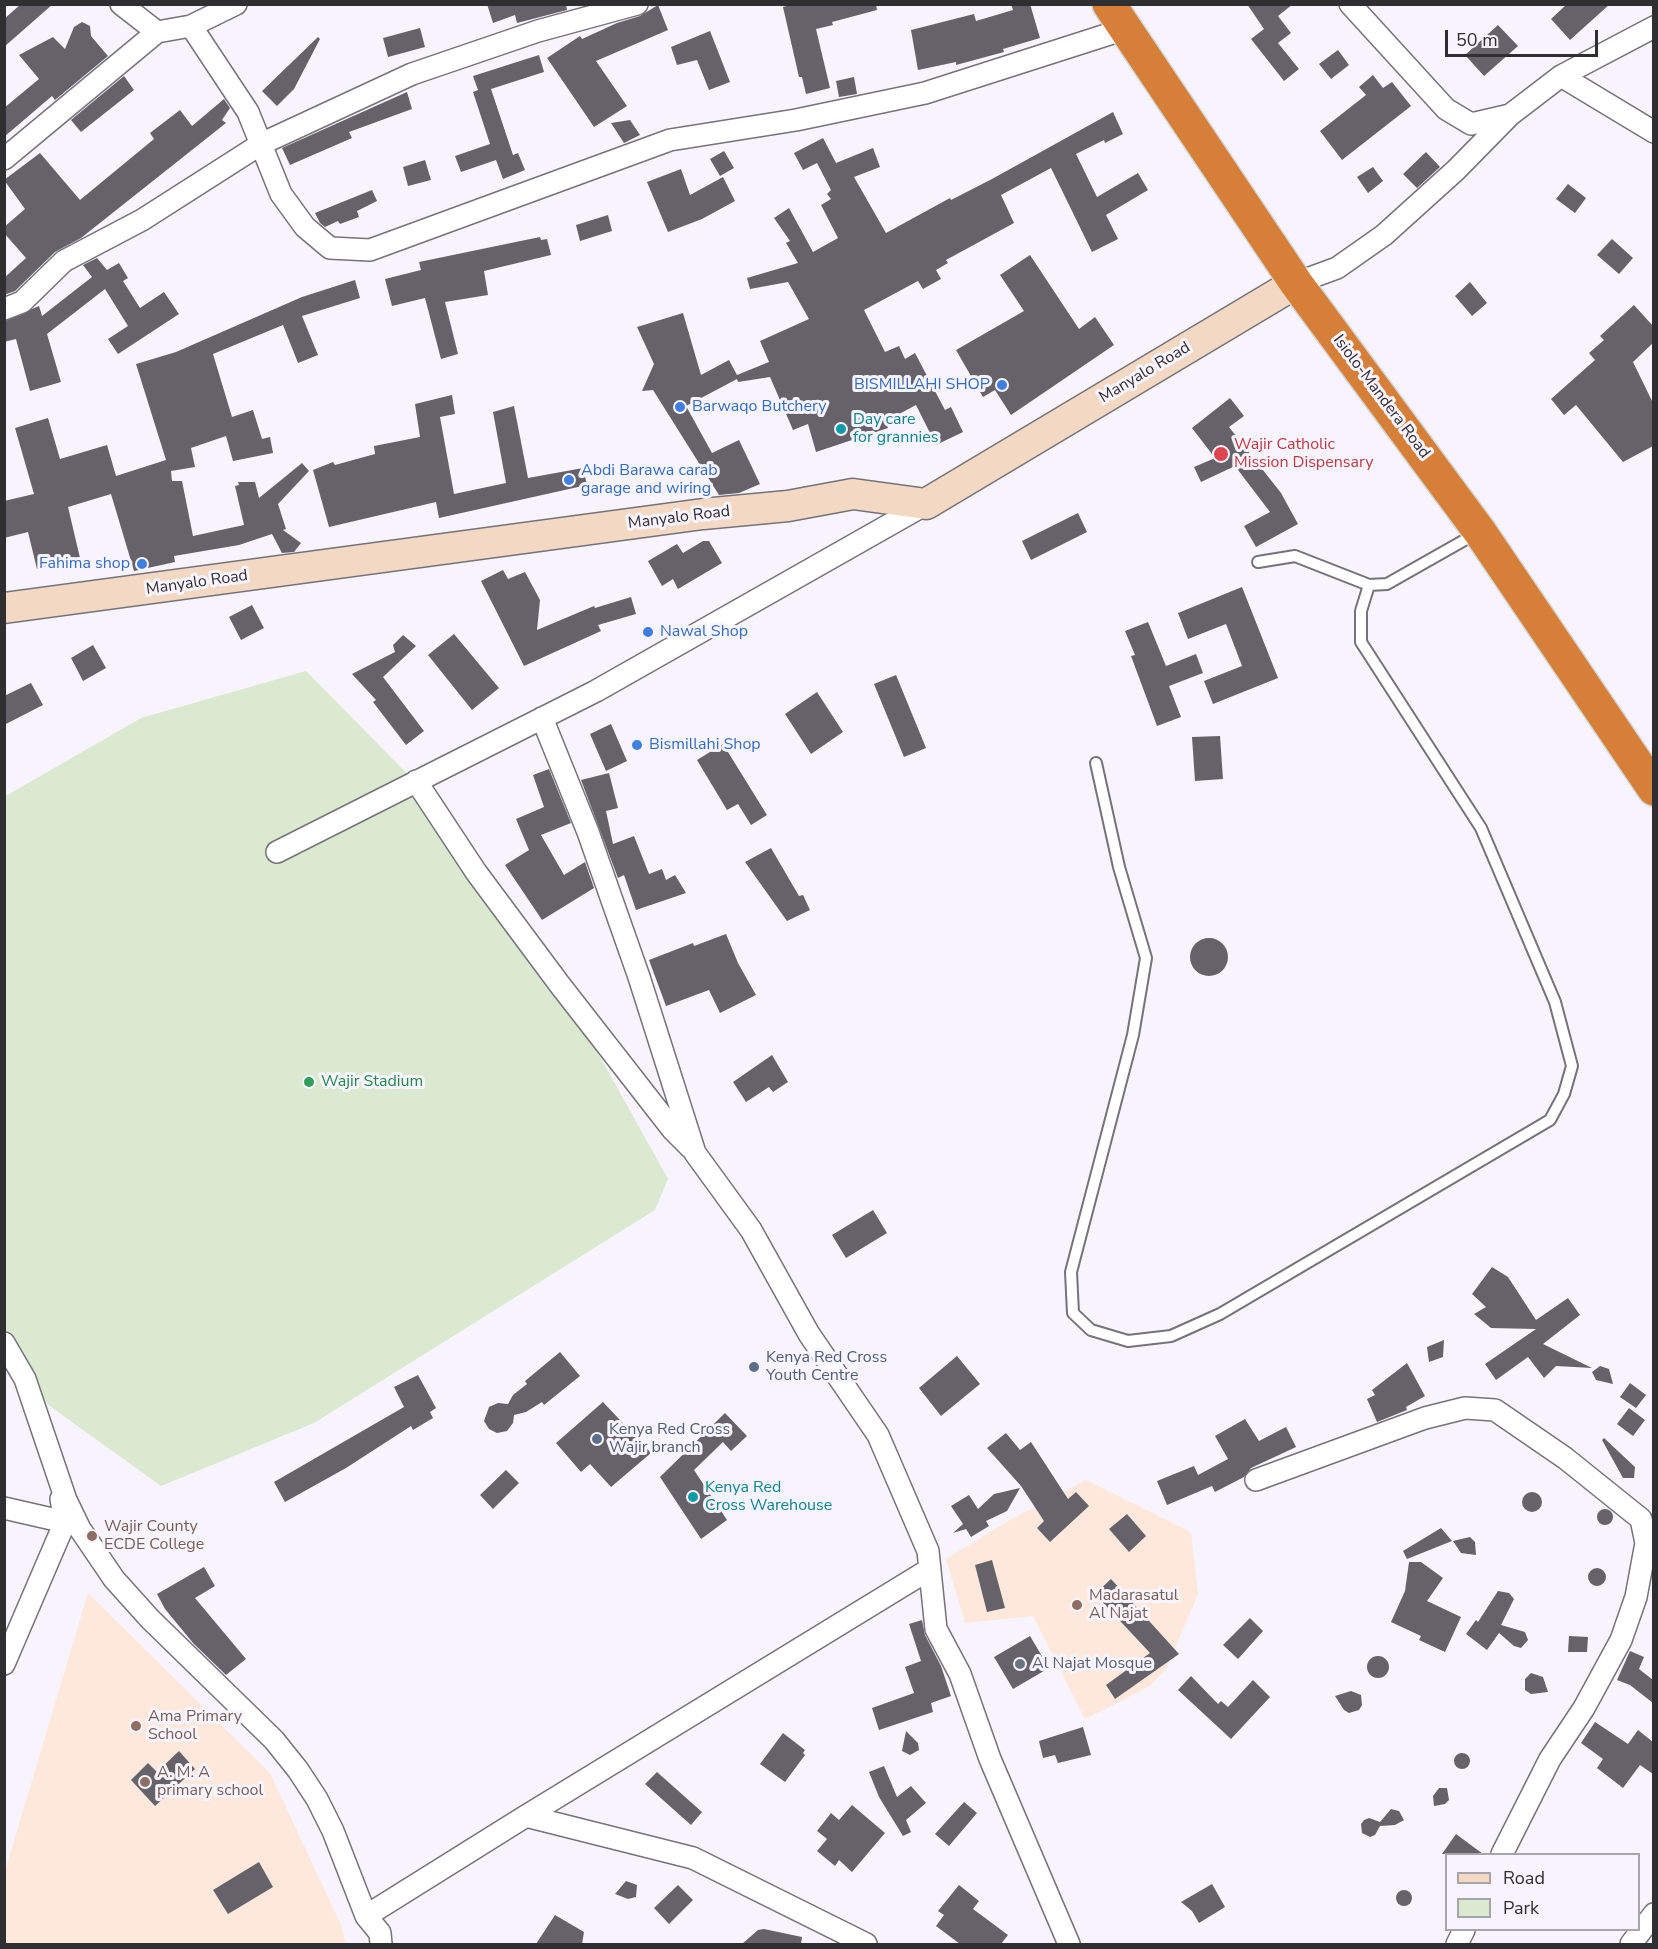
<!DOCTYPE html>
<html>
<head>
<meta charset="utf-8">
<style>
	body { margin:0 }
	#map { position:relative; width:1658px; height:1949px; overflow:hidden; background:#f7f4fd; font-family:"Nunito Sans",sans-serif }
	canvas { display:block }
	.frame { position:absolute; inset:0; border:6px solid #2f2e31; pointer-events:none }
	.legend { position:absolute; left:1445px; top:1853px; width:195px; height:78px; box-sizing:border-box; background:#f7f4fd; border:2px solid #a7a5ab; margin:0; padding:8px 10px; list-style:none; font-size:18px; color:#2f2e31 }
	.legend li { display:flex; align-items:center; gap:12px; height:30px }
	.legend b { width:30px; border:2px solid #a7a5ab }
	.scale { position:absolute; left:1445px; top:30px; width:153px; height:27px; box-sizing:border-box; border:3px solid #2f2e31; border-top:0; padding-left:8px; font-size:18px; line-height:21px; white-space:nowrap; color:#2f2e31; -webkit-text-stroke:4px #f7f4fd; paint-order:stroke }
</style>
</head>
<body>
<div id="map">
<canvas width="1658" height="1949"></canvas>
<div class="frame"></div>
<ul class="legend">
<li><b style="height:8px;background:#f3d9c3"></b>Road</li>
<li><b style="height:16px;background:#dae9cf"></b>Park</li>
</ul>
<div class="scale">50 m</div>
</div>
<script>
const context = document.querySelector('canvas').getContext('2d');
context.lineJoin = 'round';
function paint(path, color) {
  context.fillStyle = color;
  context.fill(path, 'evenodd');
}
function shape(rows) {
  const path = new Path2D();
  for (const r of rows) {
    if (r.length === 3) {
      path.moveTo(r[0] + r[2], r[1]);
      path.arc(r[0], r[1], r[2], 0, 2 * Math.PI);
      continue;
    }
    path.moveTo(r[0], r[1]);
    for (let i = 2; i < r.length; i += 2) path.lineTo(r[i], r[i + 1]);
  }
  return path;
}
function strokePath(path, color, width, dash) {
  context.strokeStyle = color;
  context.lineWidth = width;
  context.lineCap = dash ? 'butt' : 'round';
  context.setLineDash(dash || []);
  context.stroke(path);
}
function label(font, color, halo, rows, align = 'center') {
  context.font = font + ' "Nunito Sans",sans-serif';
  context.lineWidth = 6;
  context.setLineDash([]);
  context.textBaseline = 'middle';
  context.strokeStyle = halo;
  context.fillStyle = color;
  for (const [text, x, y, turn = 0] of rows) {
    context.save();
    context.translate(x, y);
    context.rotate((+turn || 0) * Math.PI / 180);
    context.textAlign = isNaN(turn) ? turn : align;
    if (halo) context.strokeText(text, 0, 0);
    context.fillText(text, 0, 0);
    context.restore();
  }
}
const education = shape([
	[1086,1480,1191,1532,1198,1594,1166,1669,1150,1686,1085,1719,1033,1616,965,1623,946,1559,1010,1520],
	[88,1593,270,1773,341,1925,346,1944,5,1944,5,1871]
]);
const green = shape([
	[306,671,453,820,550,967,668,1179,655,1210,314,1423,161,1486,47,1404,5,1343,4,797,141,718]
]);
const building = shape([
	[21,4,53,4,4,47,4,19],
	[487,4,566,4,567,10,517,23,515,15,493,23],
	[794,4,876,4,877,10,832,22,833,25,816,29,830,88,806,94,802,77,799,77,783,7],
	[1011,4,1030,4,1040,38,1003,49,1004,52,956,65,956,62,918,70,911,30,974,14,976,21,1013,10],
	[1247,4,1293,4,1278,16,1291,33,1278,43,1299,69,1284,81,1251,39,1264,29],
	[1567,4,1610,4,1570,40,1551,19],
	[658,5,668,30,596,61,627,106,594,127,547,58,580,36,582,39,617,23,640,16],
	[82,22,90,26,91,36,108,56,55,100,52,96,4,137,4,108,39,79,19,55,53,37,65,49,74,27],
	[1498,25,1518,46,1484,76,1465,55],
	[420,28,425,47,388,57,383,38],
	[710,31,730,82,709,90,697,60,677,65,671,47],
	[318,37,320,39,294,89,277,106,262,91],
	[1338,50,1349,65,1331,79,1319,64],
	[539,55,544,72,491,89,513,155,518,153,525,170,503,179,496,160,461,172,455,156,490,144,473,92,478,90,473,76],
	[1373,75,1383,88,1392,82,1411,106,1342,160,1320,131,1366,95,1359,87],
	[124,76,134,90,81,132,71,120],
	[854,77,857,94,839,97,836,81],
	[407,92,412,109,349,132,352,138,290,165,282,148],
	[224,99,230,108,222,120,226,123,81,238,55,252,15,291,4,295,4,278,26,258,4,233,4,227,25,209,4,180,40,153,80,200,154,139,150,133,180,110,192,126],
	[1113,112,1123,134,1105,143,1104,140,1076,154,1097,197,1138,173,1148,190,1106,215,1118,239,1092,252,1051,168,1001,195,1014,223,946,260,948,263,936,270,941,279,923,289,918,281,864,310,885,352,899,346,905,359,915,353,945,410,951,407,963,432,936,445,916,405,886,421,888,428,816,452,808,424,793,430,770,377,738,382,737,379,686,406,712,453,739,440,760,484,739,493,719,495,653,390,642,391,654,364,637,327,683,313,701,375,729,360,737,375,769,362,760,341,809,319,788,282,750,289,747,278,798,263,786,243,790,241,774,218,789,208,813,252,838,238,821,205,831,199,827,194,831,190,817,163,803,170,794,153,823,138,836,163,873,148,880,167,854,177,886,233,950,198,951,200,992,179],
	[630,120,640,135,624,143,611,123],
	[724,151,734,168,720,176,710,159],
	[1426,152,1440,167,1417,188,1403,174],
	[425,160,431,180,408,186,403,167],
	[1373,167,1383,181,1368,193,1357,177],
	[681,169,690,195,723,177,735,201,702,219,668,232,647,182],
	[1568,184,1586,198,1575,213,1556,199],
	[372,190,377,201,357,211,359,217,340,224,338,221,325,227,320,223,315,213],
	[608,215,612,231,580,241,576,225],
	[540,237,541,240,547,239,551,255,484,271,488,295,445,302,458,354,441,359,425,298,392,306,385,279,421,270,419,262],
	[1612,239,1633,258,1619,274,1597,255],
	[1030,255,1079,329,1095,317,1114,345,1011,415,995,390,983,397,956,350,1024,311,1000,275],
	[97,258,107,270,119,263,128,278,123,281,140,308,164,292,179,314,118,354,108,339,128,326,105,289,47,334,61,382,30,391,16,339,4,342,4,321,39,306,42,316,92,277,83,265],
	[355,280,360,298,302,316,318,355,298,363,283,325,213,354,232,417,253,410,262,439,270,437,273,453,233,461,226,436,191,448,195,467,171,471,172,481,182,481,193,536,244,525,235,486,239,485,238,482,255,482,259,498,302,463,309,471,278,504,286,529,283,530,301,543,294,552,282,553,272,534,239,545,174,556,175,562,134,571,111,494,68,507,80,558,37,569,28,532,4,538,4,501,34,494,15,428,48,418,60,459,107,445,116,476,166,460,136,364,176,352,302,297],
	[1470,282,1487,303,1472,316,1455,296],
	[1634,305,1653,326,1653,343,1633,362,1653,403,1653,446,1623,462,1576,405,1564,415,1551,399,1595,360,1589,353,1604,340,1600,336],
	[452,395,455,414,440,417,454,494,506,483,493,412,514,406,528,478,583,468,587,485,439,518,436,502,329,527,313,470,333,462,335,465,375,454,374,446,420,437,415,404],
	[1230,398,1244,416,1229,427,1281,493,1298,524,1256,547,1244,526,1270,512,1235,466,1201,482,1194,467,1215,458,1192,428],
	[1078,513,1087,532,1031,560,1022,541],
	[703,541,709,541,722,563,678,589,673,579,662,586,648,561,677,544,683,553],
	[503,570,508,579,525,572,540,600,537,630,594,606,595,608,631,597,636,614,598,625,601,631,524,666,481,581],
	[1242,587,1278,678,1213,704,1204,681,1242,666,1226,624,1188,639,1178,613],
	[252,605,264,628,241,640,229,617],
	[1148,622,1166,666,1196,654,1203,673,1169,686,1181,717,1157,726,1131,656,1135,655,1125,631],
	[454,634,499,688,472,710,428,655],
	[403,635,416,646,383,677,424,731,406,745,373,702,376,700,352,674,395,652,393,645],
	[93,645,106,668,83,681,71,658],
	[896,675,926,748,904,757,874,684],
	[31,683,43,705,4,725,4,696],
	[817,692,843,732,811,754,785,714],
	[611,724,627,761,606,771,590,734],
	[1220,736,1223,779,1195,781,1192,737],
	[723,744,767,815,751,825,738,804,727,810,697,760],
	[549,769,571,823,541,835,564,875,585,862,594,888,542,920,505,865,529,850,516,819,544,807,533,775],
	[609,773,618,808,606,811,613,844,634,836,649,874,662,869,666,880,675,875,686,893,636,910,624,875,618,878,581,780],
	[771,848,799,896,803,895,810,910,787,921,745,862],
	[726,934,738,963,756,995,720,1013,709,990,666,1006,649,960,693,943,694,946],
	[1209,957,19],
	[772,1055,788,1082,773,1092,769,1087,746,1102,733,1082],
	[873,1210,887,1233,846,1258,832,1235],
	[1492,1267,1508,1277,1536,1320,1568,1298,1580,1315,1543,1344,1592,1368,1556,1366,1544,1378,1528,1357,1496,1380,1485,1364,1536,1329,1491,1328,1474,1314,1486,1307,1472,1294],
	[1444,1340,1443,1357,1429,1362,1427,1347],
	[560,1352,580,1376,544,1405,542,1402,526,1412,514,1415,513,1423,507,1431,497,1433,489,1429,484,1421,489,1407,498,1403,508,1404,513,1395,527,1384,525,1381],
	[957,1356,980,1384,941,1416,919,1388],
	[1407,1363,1425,1396,1406,1407,1407,1410,1377,1422,1367,1399,1375,1395,1372,1390],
	[1600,1366,1609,1369,1613,1384,1596,1380,1592,1372],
	[418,1375,436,1408,430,1412,433,1418,413,1430,411,1426,346,1468,285,1502,274,1482,404,1407,394,1387],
	[1630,1383,1646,1395,1636,1408,1620,1397],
	[603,1402,651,1453,611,1487,590,1464,581,1472,556,1443],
	[1629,1408,1645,1420,1633,1436,1617,1424],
	[725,1413,747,1436,731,1451,723,1442,694,1470,727,1520,701,1539,660,1477],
	[1245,1419,1259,1441,1286,1427,1296,1447,1251,1468,1244,1477,1215,1492,1212,1486,1167,1505,1157,1481,1194,1466,1198,1475,1228,1459,1215,1436],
	[1006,1433,1020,1450,1031,1442,1068,1499,1076,1492,1089,1506,1050,1542,1037,1528,1044,1521,1021,1486,987,1448],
	[1604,1438,1635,1467,1634,1478,1623,1478,1602,1440],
	[506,1470,519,1483,493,1509,480,1495],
	[1020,1488,1007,1511,986,1521,989,1526,971,1537,966,1529,953,1533,963,1524,951,1506,969,1495,978,1509,994,1494],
	[1532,1502,10],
	[1605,1517,8],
	[1127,1514,1146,1536,1129,1552,1109,1529],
	[1441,1528,1452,1541,1407,1559,1403,1551],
	[1470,1537,1475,1542,1476,1555,1461,1553,1453,1541],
	[992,1560,1005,1608,987,1612,975,1565],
	[1409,1562,1421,1562,1443,1578,1427,1601,1461,1617,1445,1652,1419,1640,1421,1636,1391,1622,1405,1591],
	[204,1567,215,1586,195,1598,246,1659,226,1675,193,1643,165,1609,157,1594],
	[1597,1577,9],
	[1111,1579,1179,1654,1115,1699,1106,1685,1150,1653,1095,1594],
	[1498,1591,1509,1593,1514,1599,1501,1625,1525,1632,1528,1640,1521,1648,1514,1646,1499,1633,1487,1650,1466,1634,1476,1620,1478,1622],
	[1250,1618,1263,1631,1238,1659,1223,1645],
	[922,1620,925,1635,941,1666,951,1696,931,1703,933,1712,879,1730,872,1708,914,1693,905,1667,921,1661,909,1624],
	[1030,1636,1049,1668,1013,1689,994,1657],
	[1569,1636,1588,1637,1587,1652,1568,1652],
	[1630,1651,1644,1657,1639,1669,1653,1680,1653,1703,1630,1685,1617,1680],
	[1378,1667,11],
	[1531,1673,1543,1677,1548,1692,1531,1694,1525,1690,1525,1679],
	[1191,1676,1218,1704,1221,1701,1228,1707,1253,1680,1270,1697,1231,1739,1178,1690],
	[1351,1691,1361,1695,1362,1705,1359,1710,1349,1713,1344,1710,1335,1696],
	[1595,1722,1628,1744,1638,1730,1653,1742,1653,1774,1640,1765,1623,1788,1597,1768,1603,1759,1581,1743],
	[1083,1727,1091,1755,1058,1763,1055,1755,1043,1758,1039,1741],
	[906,1731,918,1743,919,1750,910,1755,902,1751],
	[783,1733,805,1750,803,1753,805,1755,785,1782,760,1764],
	[179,1751,195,1769,155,1806,131,1780,148,1763,157,1772],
	[1462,1761,8],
	[884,1766,897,1797,911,1786,926,1803,906,1820,911,1832,903,1836,879,1797,869,1772],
	[657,1772,702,1812,691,1825,645,1784],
	[1439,1788,1447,1788,1449,1800,1445,1804,1434,1806,1433,1796],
	[964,1802,977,1813,949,1846,935,1834],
	[852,1805,885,1833,852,1872,839,1860,835,1866,817,1851,827,1839,817,1831,831,1813,839,1820],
	[1391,1809,1399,1811,1404,1820,1395,1825,1380,1826,1375,1835,1370,1837,1362,1833,1361,1824,1364,1820,1369,1818,1380,1822],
	[1456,1834,1483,1854,1442,1854],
	[259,1862,273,1887,228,1914,213,1890],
	[626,1881,637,1885,636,1897,628,1899,615,1894],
	[1212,1884,1225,1907,1199,1923,1192,1911,1181,1902],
	[678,1885,693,1900,669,1924,654,1908],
	[959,1885,979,1901,973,1909,1008,1935,1001,1944,960,1944,936,1926,944,1915,938,1911],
	[1404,1898,8],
	[555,1915,584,1932,582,1944,536,1944],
	[764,1929,802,1937,801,1944,742,1944,758,1930]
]);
const lane = shape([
	[1258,562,1295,556,1369,585,1387,584,1477,533],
	[1096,763,1119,867,1146,958,1133,1035,1071,1272,1073,1313,1091,1330,1128,1341,1171,1336,1220,1314,1550,1120,1564,1094,1572,1066,1555,1002,1481,828,1361,642,1361,611,1369,585]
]);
const street = shape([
	[121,4,157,32],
	[1350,4,1446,109,1471,124,1510,115],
	[191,26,248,112,281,194,305,227,330,248,370,250,670,140,796,120,925,93,1125,29],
	[1561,76,1654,132],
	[4,159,157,32,191,26,236,4],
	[1296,283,1337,268,1384,235,1456,170,1510,115,1561,76,1654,27],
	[4,309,22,302,64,261,142,220,261,144,412,74,538,31,637,4],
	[542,718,588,832,639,977,695,1153,751,1230,809,1334,878,1435,928,1551,936,1629,960,1674,990,1759,1069,1944],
	[416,781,476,872,560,985,673,1130,691,1148],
	[277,852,596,691,926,504],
	[4,1343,25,1379,66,1500,80,1529,114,1579,150,1619,274,1740,298,1770,317,1799,333,1831,366,1916,380,1933,381,1944],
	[1256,1480,1425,1418,1465,1408,1495,1410,1565,1458,1641,1519,1646,1543,1636,1597,1621,1640,1584,1708,1550,1759,1502,1854],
	[4,1508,65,1522],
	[4,1664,65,1522,61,1499],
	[526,1816,930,1569],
	[366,1916,526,1816,693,1858,866,1944],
	[1457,1944,1464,1930],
	[1631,1944,1654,1914]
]);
const secondary = shape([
	[4,608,703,514,788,506,853,494,926,504,1296,283]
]);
const highway = shape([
	[1109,4,1296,283,1480,532,1654,789]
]);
const markers = [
	[1002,385,6,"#3f7fe0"],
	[680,407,6,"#3f7fe0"],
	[841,429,6,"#0f9aa8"],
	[1221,454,8,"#e0444e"],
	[569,480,6,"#3f7fe0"],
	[142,564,6,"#3f7fe0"],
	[648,632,6,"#3f7fe0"],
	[637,745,6,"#3f7fe0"],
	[309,1082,6,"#2e9e5b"],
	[754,1367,6,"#5c6f8a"],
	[597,1439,6,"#5c6f8a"],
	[693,1497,6,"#0f9aa8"],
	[92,1536,6,"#8d6e63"],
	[1077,1605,6,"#8d6e63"],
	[1020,1664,6,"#6b7280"],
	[136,1726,6,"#8d6e63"],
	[145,1782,6,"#8d6e63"]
];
const streetNames = [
	["Manyalo Road",1145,373,-31],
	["Isiolo-Mandera Road",1381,397,53],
	["Manyalo Road",679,518,-7],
	["Manyalo Road",197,583,-8]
];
const shopNames = [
	["BISMILLAHI SHOP",990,385,"right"],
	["Barwaqo Butchery",692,407],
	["Abdi Barawa carab",581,471],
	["garage and wiring",581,489],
	["Fahima shop",130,564,"right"],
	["Nawal Shop",660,632],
	["Bismillahi Shop",649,745]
];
const cultureNames = [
	["Day care",853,420],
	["for grannies",853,438],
	["Kenya Red",705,1488],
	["Cross Warehouse",705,1506]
];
const healthNames = [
	["Wajir Catholic",1234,445],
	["Mission Dispensary",1234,463]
];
const leisureNames = [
	["Wajir Stadium",321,1082]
];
const serviceNames = [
	["Kenya Red Cross",766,1358],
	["Youth Centre",766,1376],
	["Kenya Red Cross",609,1430],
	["Wajir branch",609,1448]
];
const educationNames = [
	["Wajir County",104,1527],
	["ECDE College",104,1545],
	["Madarasatul",1089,1596],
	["Al Najat",1089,1614],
	["Ama Primary",148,1717],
	["School",148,1735],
	["A. M. A",157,1773],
	["primary school",157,1791]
];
const worshipNames = [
	["Al Najat Mosque",1032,1664]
];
paint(education, '#fee7db');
paint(green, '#dae9cf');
paint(building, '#666269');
strokePath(lane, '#75737a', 14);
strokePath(street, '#75737a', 24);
strokePath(secondary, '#75737a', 33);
strokePath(highway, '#d5d5d6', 36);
strokePath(lane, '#fff', 10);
strokePath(street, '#fff', 21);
strokePath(secondary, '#f3d9c3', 30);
strokePath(highway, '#d67f38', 33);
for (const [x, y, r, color] of markers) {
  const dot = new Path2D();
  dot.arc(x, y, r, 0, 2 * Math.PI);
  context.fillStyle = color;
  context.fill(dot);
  strokePath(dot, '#f7f4fd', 2);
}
label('16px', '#2f2e31', '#f7f4fd', streetNames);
label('16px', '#366cbe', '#f7f4fd', shopNames, 'left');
label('16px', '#0d838f', '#f7f4fd', cultureNames, 'left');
label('16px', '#be3a42', '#f7f4fd', healthNames, 'left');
label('16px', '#27864d', '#f7f4fd', leisureNames, 'left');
label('16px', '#4e5e75', '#f7f4fd', serviceNames, 'left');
label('16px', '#785e54', '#f7f4fd', educationNames, 'left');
label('16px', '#5b616d', '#f7f4fd', worshipNames, 'left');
</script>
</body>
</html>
